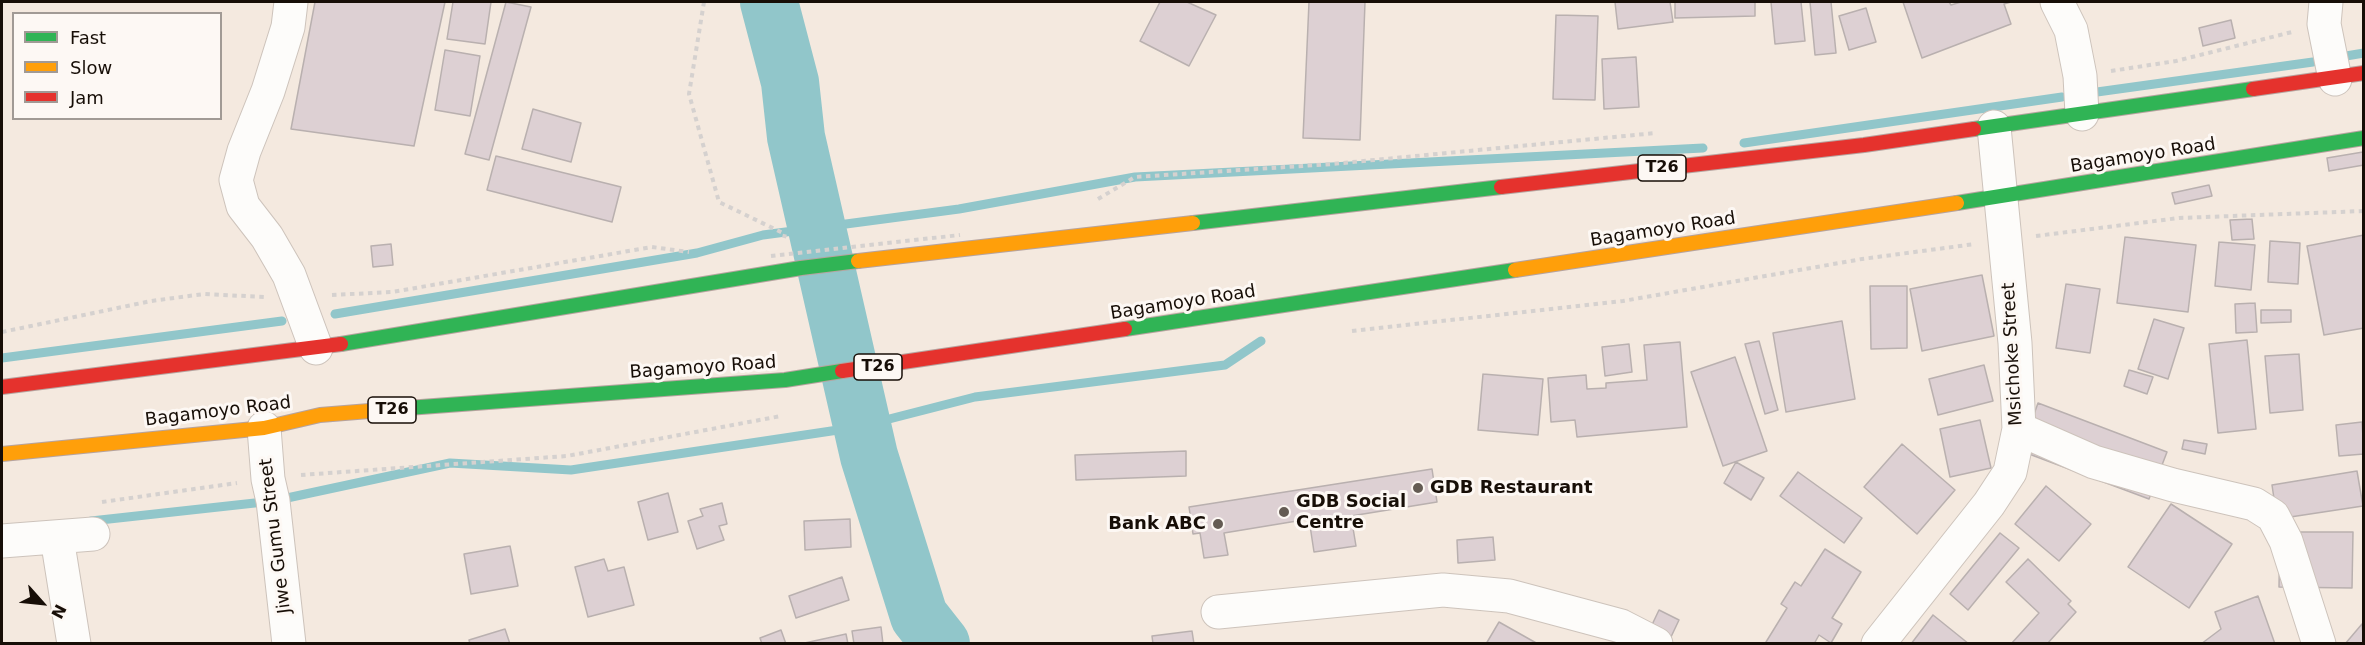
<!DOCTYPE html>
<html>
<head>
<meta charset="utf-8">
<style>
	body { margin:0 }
	#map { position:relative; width:2365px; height:645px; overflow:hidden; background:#f4e9df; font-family:"DejaVu Sans",sans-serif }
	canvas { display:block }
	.frame { position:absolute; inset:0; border:3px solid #170e07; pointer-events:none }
	.legend { position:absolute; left:12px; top:12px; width:210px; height:108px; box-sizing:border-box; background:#fdf8f4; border:2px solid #a19a95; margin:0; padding:8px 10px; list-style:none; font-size:18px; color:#170e07 }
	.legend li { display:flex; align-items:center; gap:12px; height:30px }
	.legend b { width:30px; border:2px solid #a19a95 }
	.north { position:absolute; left:12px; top:573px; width:60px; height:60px; -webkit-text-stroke:4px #fdf8f4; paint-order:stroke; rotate:117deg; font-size:16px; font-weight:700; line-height:24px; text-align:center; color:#170e07 }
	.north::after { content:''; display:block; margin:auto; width:21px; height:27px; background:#170e07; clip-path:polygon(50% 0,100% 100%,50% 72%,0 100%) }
</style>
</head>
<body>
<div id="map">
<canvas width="2365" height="645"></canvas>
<div class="frame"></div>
<ul class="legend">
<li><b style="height:8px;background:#30b455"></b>Fast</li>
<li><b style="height:8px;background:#ff9f0a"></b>Slow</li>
<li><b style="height:8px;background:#e5322d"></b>Jam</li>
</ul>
<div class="north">N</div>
</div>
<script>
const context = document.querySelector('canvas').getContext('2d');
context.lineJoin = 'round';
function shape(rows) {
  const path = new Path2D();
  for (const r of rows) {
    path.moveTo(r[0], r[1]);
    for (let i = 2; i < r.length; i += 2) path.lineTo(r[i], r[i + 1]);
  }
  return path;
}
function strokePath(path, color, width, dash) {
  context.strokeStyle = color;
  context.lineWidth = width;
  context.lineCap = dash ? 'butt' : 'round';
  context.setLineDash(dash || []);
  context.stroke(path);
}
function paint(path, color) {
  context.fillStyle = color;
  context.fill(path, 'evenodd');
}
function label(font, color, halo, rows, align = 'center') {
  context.font = font + ' "DejaVu Sans",sans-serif';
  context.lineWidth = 6;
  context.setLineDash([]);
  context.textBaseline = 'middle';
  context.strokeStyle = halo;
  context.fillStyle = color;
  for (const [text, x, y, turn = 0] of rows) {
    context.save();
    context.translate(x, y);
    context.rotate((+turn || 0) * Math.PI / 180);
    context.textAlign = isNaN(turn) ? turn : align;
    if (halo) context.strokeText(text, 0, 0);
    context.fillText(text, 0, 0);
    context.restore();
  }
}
const stream = shape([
	[2346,56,2364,53],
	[2097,92,2313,62],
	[1744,143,2062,97],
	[335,314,697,253,763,235,959,209,1135,177,1703,148],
	[2,358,282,321],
	[91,521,273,501,450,463,571,470,858,427,975,397,1225,365,1261,341]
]);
const river = shape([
	[769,2,790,82,796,137,869,456,919,616,941,644]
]);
const building = shape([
	[315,2,445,2,414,146,291,129,315,2],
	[453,2,491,2,485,44,447,39,453,2],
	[506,2,531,7,489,160,465,154,506,2],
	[1160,2,1187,2,1216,15,1189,66,1140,41,1160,2],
	[1309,2,1365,2,1360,140,1303,138,1309,2],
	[1615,2,1670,2,1673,22,1618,29,1615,2],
	[1675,2,1755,2,1755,16,1675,18,1675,2],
	[1771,2,1801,2,1805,41,1775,44,1771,2],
	[1810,2,1831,2,1836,53,1815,55,1810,2],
	[1903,2,1949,2,1951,5,1961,2,2011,2,2004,4,2011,24,1922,58,1903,2],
	[1866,8,1876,42,1849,50,1839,16,1866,8],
	[1556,15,1598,16,1595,100,1553,99,1556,15],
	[2231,20,2235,38,2203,46,2199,28,2231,20],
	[445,50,480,56,470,116,435,110,445,50],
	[1636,57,1639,107,1604,109,1602,59,1636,57],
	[533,109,581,123,571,162,522,149,533,109],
	[2363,152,2364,165,2329,171,2327,158,2363,152],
	[496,156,621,187,612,222,487,190,496,156],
	[2209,185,2212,196,2175,204,2172,193,2209,185],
	[2252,219,2254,239,2232,240,2230,220,2252,219],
	[2364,235,2364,328,2324,335,2307,246,2364,235],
	[2125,237,2196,245,2188,312,2117,303,2125,237],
	[2270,241,2300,243,2298,284,2268,282,2270,241],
	[2219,242,2255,245,2251,290,2215,286,2219,242],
	[391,244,393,265,373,267,371,246,391,244],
	[1982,275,1994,336,1922,351,1910,289,1982,275],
	[2066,284,2100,289,2090,353,2056,348,2066,284],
	[1870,286,1907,286,1907,348,1871,349,1870,286],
	[2255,303,2257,332,2236,333,2235,304,2255,303],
	[2261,310,2291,310,2291,322,2261,323,2261,310],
	[2154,319,2184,328,2168,379,2138,369,2154,319],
	[1842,321,1855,399,1786,412,1773,333,1842,321],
	[2247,340,2256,429,2218,433,2209,344,2247,340],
	[1759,341,1778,410,1765,414,1745,344,1759,341],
	[1680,342,1687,427,1577,437,1575,420,1551,422,1548,378,1586,375,1587,389,1606,388,1606,383,1647,380,1644,345,1680,342],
	[1629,344,1632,372,1605,376,1602,347,1629,344],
	[2299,354,2303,410,2270,413,2265,356,2299,354],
	[1735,357,1767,451,1723,466,1691,372,1735,357],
	[1984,365,1993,401,1938,415,1929,379,1984,365],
	[2129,370,2153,377,2147,394,2124,386,2129,370],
	[1483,374,1543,379,1538,435,1478,430,1483,374],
	[2038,403,2167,452,2149,499,2021,451,2038,403],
	[1980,420,1991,468,1950,477,1940,429,1980,420],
	[2362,422,2364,454,2339,456,2336,425,2362,422],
	[2184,440,2207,444,2205,454,2182,449,2184,440],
	[1902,444,1955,490,1917,534,1864,487,1902,444],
	[1186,451,1186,476,1076,480,1075,455,1186,451],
	[1736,462,1764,478,1751,500,1724,483,1736,462],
	[1432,469,1437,502,1351,516,1356,546,1314,552,1309,519,1224,533,1228,555,1204,558,1200,533,1193,534,1189,507,1432,469],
	[2357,471,2363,506,2277,519,2272,485,2357,471],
	[1798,472,1862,518,1844,543,1780,496,1798,472],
	[2046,486,2091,524,2059,561,2015,524,2046,486],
	[668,493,678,532,648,540,638,502,668,493],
	[722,503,727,524,719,526,724,540,697,549,688,521,703,516,700,509,722,503],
	[2171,504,2232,544,2189,608,2128,567,2171,504],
	[850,519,851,547,805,550,804,521,850,519],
	[2280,532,2353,532,2352,588,2279,587,2280,532],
	[2000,533,2019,548,1968,610,1950,594,2000,533],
	[1493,537,1495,560,1458,563,1457,540,1493,537],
	[510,546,518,586,471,594,464,554,510,546],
	[1825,549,1861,572,1832,618,1842,624,1831,643,1819,635,1814,644,1768,644,1766,642,1787,608,1781,604,1795,582,1801,586,1825,549],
	[604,559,608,571,624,567,634,605,588,617,575,567,604,559],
	[2028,559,2071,601,2068,604,2076,612,2047,644,2011,644,2039,613,2006,582,2028,559],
	[842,577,849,600,796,618,789,596,842,577],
	[2258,596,2275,644,2201,644,2221,629,2215,612,2258,596],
	[1659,610,1679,620,1670,639,1650,629,1659,610],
	[1933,615,1969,644,1911,644,1933,615],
	[1499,622,1538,644,1486,644,1499,622],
	[2362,624,2364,644,2345,644,2362,624],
	[881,627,883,644,854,644,852,631,881,627],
	[505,629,510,644,470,644,469,640,505,629],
	[781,630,786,644,762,644,760,638,781,630],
	[1192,631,1194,644,1153,644,1152,636,1192,631],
	[846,634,848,644,800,644,846,634]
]);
const path = shape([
	[704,2,689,94,719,202,785,234,784,238],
	[2111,71,2176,61,2292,32],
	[1098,199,1135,177,1332,164,1656,133],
	[2036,236,2179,218,2364,211],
	[332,295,392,292,652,247,689,252],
	[1352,331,1623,301,1862,259,1975,244],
	[2,332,151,301,204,294,264,297],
	[301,475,567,456,781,416],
	[102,502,237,483]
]);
const street = shape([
	[291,2,288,27,268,91,244,151,236,180,243,206,267,237,289,275,316,348],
	[2057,2,2071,30,2080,76,2082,114],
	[2326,2,2324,24,2335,79],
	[264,428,268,479,273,501,289,644],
	[2019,429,2094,462,2173,485,2254,504,2273,516,2286,541,2319,644],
	[57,538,74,644],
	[2,541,93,534],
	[1218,612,1443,590,1509,596,1621,626,1656,644],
	[1878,644,1989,504,2010,472,2019,429,2015,343,1994,127]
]);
const fast = shape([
	[1974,129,2253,89],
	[1957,203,2364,138],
	[1193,223,1501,187],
	[1125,329,1515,270],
	[341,344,801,268,858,261],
	[394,409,785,380,842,371]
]);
const slow = shape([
	[858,261,1193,223],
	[1515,270,1957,203],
	[2,454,264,428,320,415,394,409]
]);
const jam = shape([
	[2253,89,2364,73],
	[1501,187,1864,145,1974,129],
	[842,371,1125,329],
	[2,387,341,344]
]);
const pathBridge = shape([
	[771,256,960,235]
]);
const markers = [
	[1418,488,6,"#645b53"],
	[1284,512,6,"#645b53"],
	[1218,524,6,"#645b53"]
];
const shields = [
	[1662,168,48],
	[878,367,48],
	[392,410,48]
];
const shieldNames = [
	["T26",1662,168],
	["T26",878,367],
	["T26",392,410]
];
const streetNames = [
	["Bagamoyo Road",2143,156,-9],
	["Bagamoyo Road",1663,230,-9],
	["Bagamoyo Road",1183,303,-9],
	["Msichoke Street",2013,354,-93],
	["Bagamoyo Road",703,368,-4],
	["Bagamoyo Road",218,412,-7],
	["Jiwe Gumu Street",276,536,-97]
];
const poiNames = [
	["GDB Restaurant",1430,488],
	["GDB Social",1296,502],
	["Centre",1296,523],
	["Bank ABC",1206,524,"right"]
];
strokePath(stream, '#91c6ca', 9);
strokePath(river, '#91c6ca', 58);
paint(building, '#ddd0d3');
strokePath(building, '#b9b0af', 1.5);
strokePath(street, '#cdc3bb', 35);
strokePath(fast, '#b6a39f', 16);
strokePath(slow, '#b6a39f', 16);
strokePath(jam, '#b6a39f', 16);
strokePath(path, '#d5d1cf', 4, [4.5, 4.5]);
strokePath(street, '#fdfcfa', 33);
strokePath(fast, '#30b455', 14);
strokePath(slow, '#ff9f0a', 14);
strokePath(jam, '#e5322d', 14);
strokePath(pathBridge, '#d5d1cf', 4, [4.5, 4.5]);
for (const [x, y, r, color] of markers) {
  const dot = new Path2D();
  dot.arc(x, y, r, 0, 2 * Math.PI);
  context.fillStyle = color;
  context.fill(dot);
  strokePath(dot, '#fdf8f4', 2);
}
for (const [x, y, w] of shields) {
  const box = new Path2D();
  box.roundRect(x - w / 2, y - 13, w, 26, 4.5);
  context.fillStyle = '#fdf8f4';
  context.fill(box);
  strokePath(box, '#170e07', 1.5);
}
label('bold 16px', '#170e07', null, shieldNames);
label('18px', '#170e07', '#fdf8f4', streetNames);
label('bold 18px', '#170e07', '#fdf8f4', poiNames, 'left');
</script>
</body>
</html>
